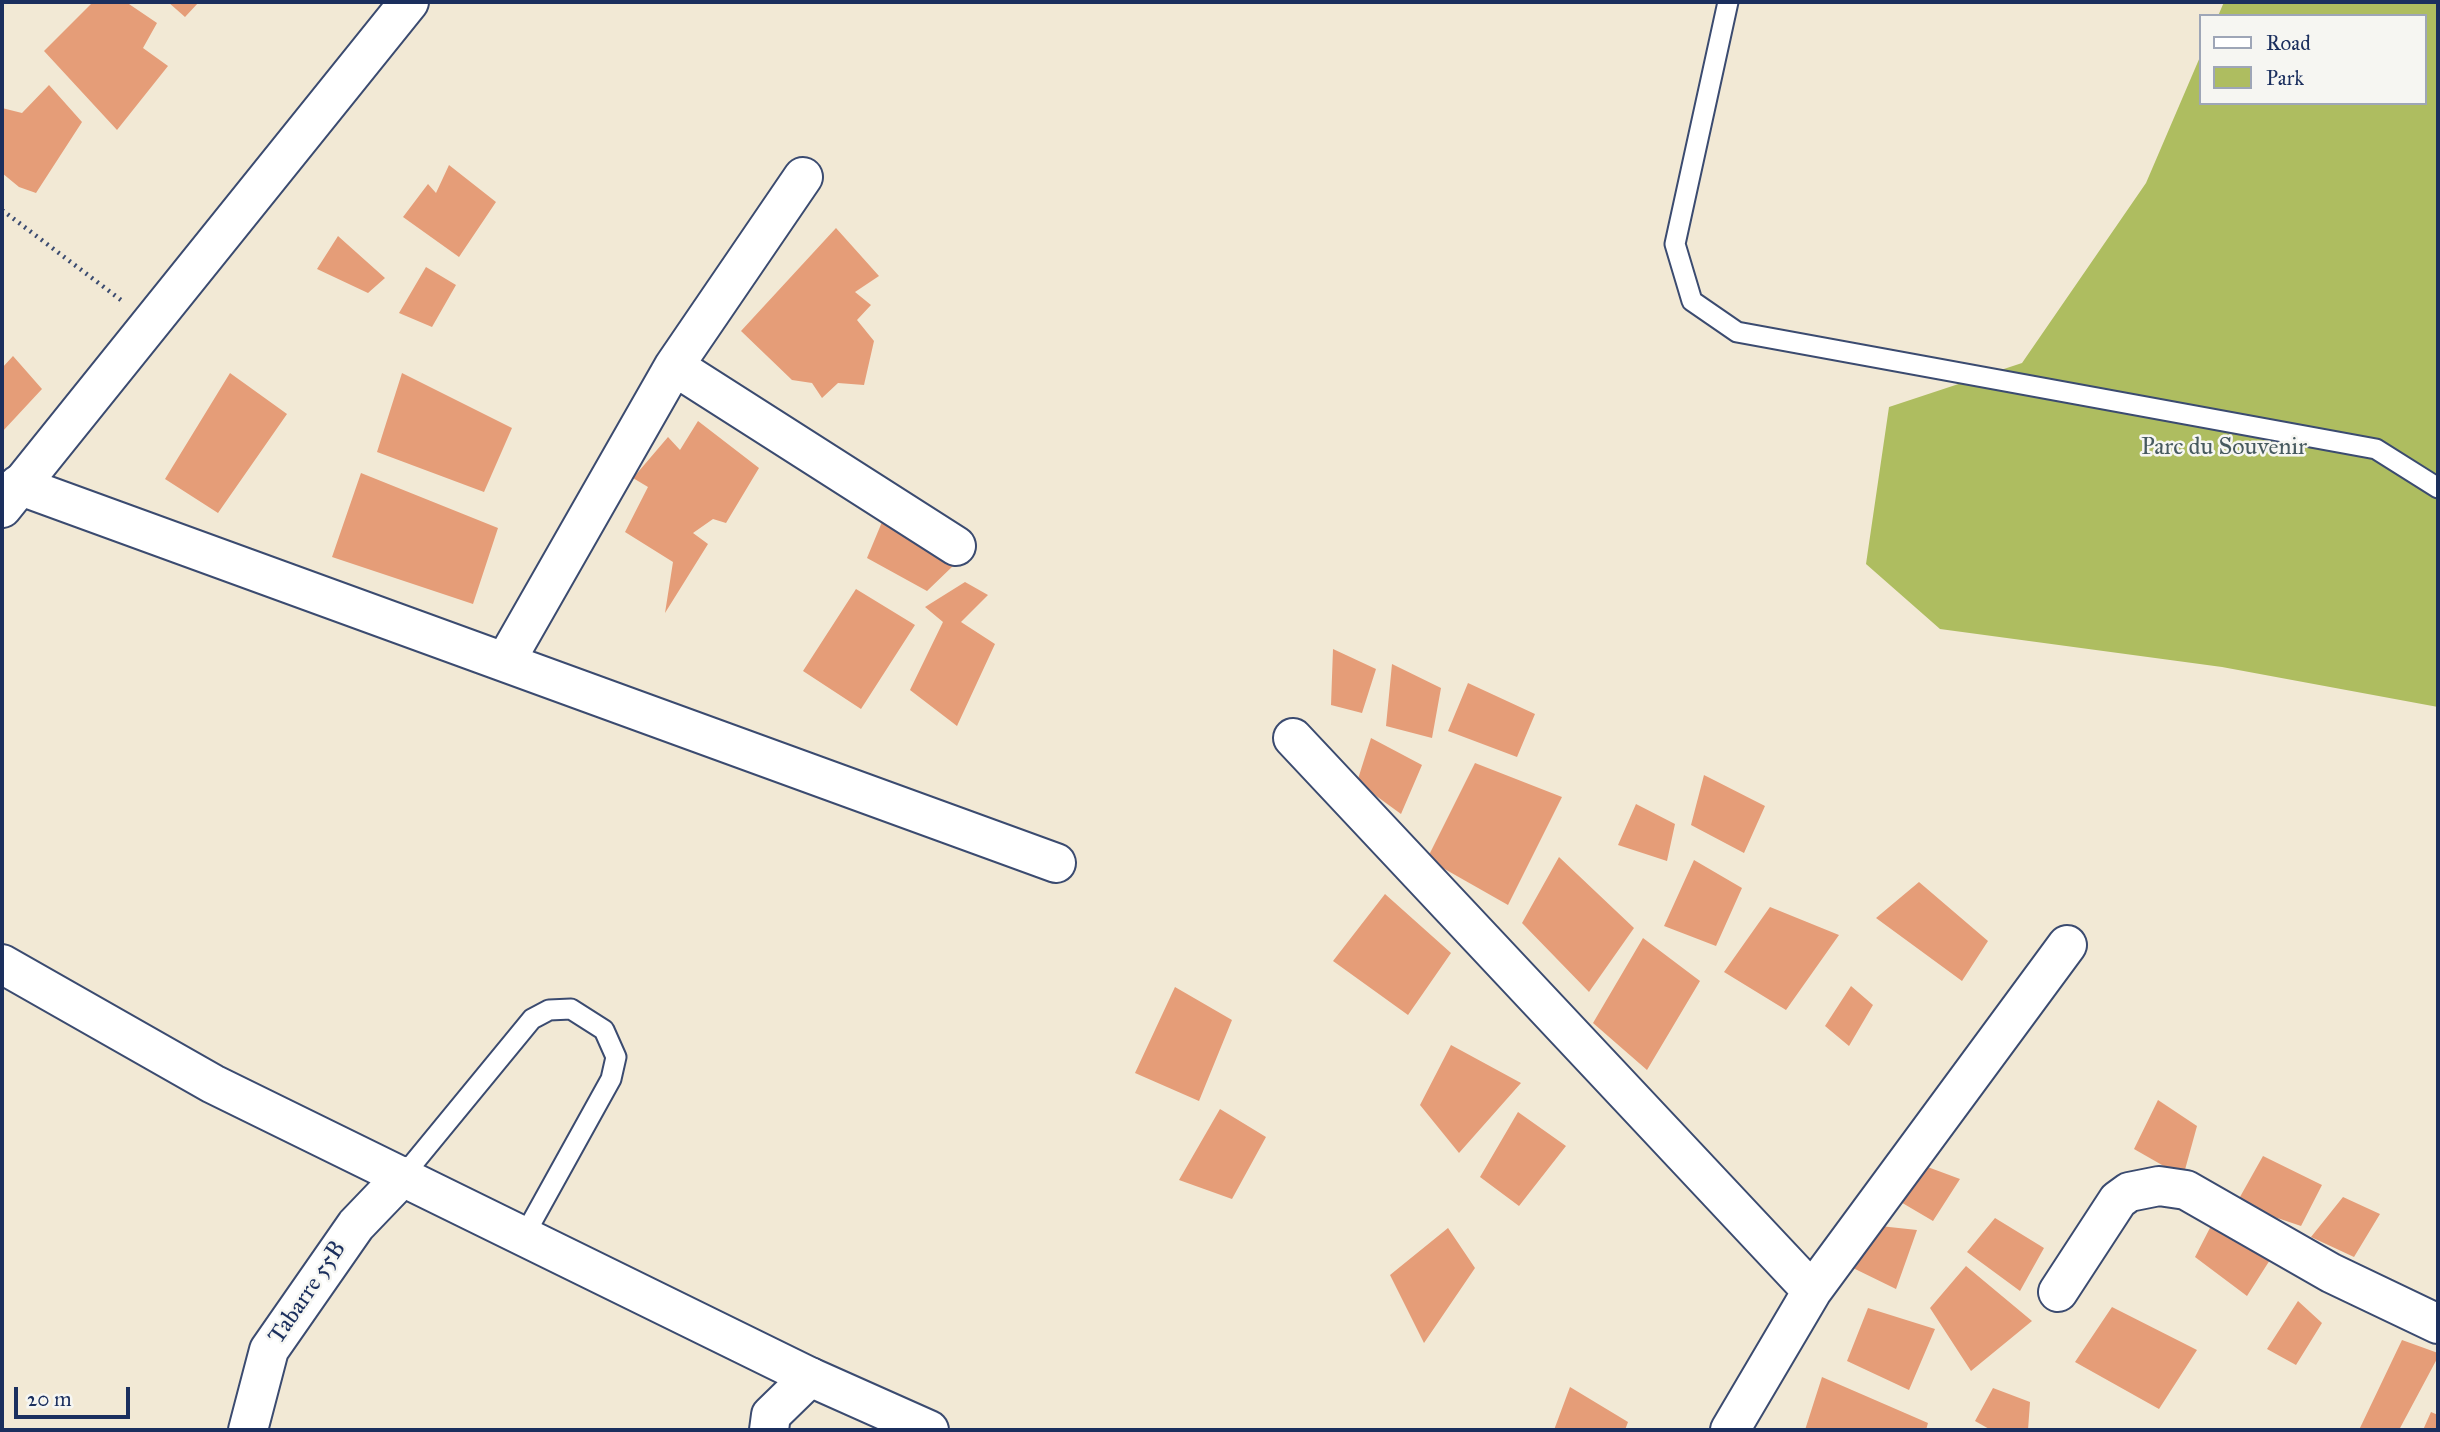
<!DOCTYPE html>
<html>
<head>
<meta charset="utf-8">
<style>
	body { margin:0 }
	#map { position:relative; width:2440px; height:1432px; overflow:hidden; background:#f2e9d5; font-family:"IM FELL Great Primer",serif }
	canvas { display:block }
	.frame { position:absolute; inset:0; border:4px solid #1b2f5e; pointer-events:none }
	.legend { position:absolute; left:2199px; top:14px; width:228px; height:91px; box-sizing:border-box; background:#f6f6f2; border:2px solid #9ea6b7; margin:0; padding:9px 12px; list-style:none; font-size:21px; color:#1b2f5e }
	.legend li { display:flex; align-items:center; gap:14px; height:35px }
	.legend b { width:35px; border:2px solid #9ea6b7 }
	.scale { position:absolute; left:14px; top:1387px; width:116px; height:32px; box-sizing:border-box; border:4px solid #1b2f5e; border-top:0; padding-left:9px; font-size:21px; line-height:24px; white-space:nowrap; color:#1b2f5e; -webkit-text-stroke:5px #f6f6f2; paint-order:stroke }
</style>
</head>
<body>
<div id="map">
<canvas width="2440" height="1432"></canvas>
<div class="frame"></div>
<ul class="legend">
<li><b style="height:9px;background:#fff"></b>Road</li>
<li><b style="height:19px;background:#aebd60"></b>Park</li>
</ul>
<div class="scale">20 m</div>
</div>
<script>
const context = document.querySelector('canvas').getContext('2d');
context.lineJoin = 'round';
function paint(path, color) {
  context.fillStyle = color;
  context.fill(path, 'evenodd');
}
function shape(rows) {
  const path = new Path2D();
  for (const r of rows) {
    path.moveTo(r[0], r[1]);
    for (let i = 2; i < r.length; i += 2) path.lineTo(r[i], r[i + 1]);
  }
  return path;
}
function strokePath(path, color, width, dash) {
  context.strokeStyle = color;
  context.lineWidth = width;
  context.lineCap = dash ? 'butt' : 'round';
  context.setLineDash(dash || []);
  context.stroke(path);
}
function label(font, color, halo, rows, align = 'center') {
  context.font = font + ' "IM FELL Great Primer",serif';
  context.lineWidth = 5;
  context.setLineDash([]);
  context.textBaseline = 'middle';
  context.strokeStyle = halo;
  context.fillStyle = color;
  for (const [text, x, y, turn = 0] of rows) {
    context.save();
    context.translate(x, y);
    context.rotate((+turn || 0) * Math.PI / 180);
    context.textAlign = isNaN(turn) ? turn : align;
    if (halo) context.strokeText(text, 0, 0);
    context.fillText(text, 0, 0);
    context.restore();
  }
}
const green = shape([
	[2224,2,2438,2,2438,707,2222,667,1940,629,1866,564,1889,407,2022,363,2146,183,2200,57,2200,103,2424,103,2424,16,2218,16]
]);
const building = shape([
	[93,2,126,2,157,23,143,48,168,66,117,130,44,51],
	[168,2,199,2,185,17],
	[49,85,82,122,36,193,19,187,2,173,2,108,22,113],
	[449,165,496,202,459,257,403,217,428,184,436,193],
	[836,228,879,276,855,292,871,305,857,320,874,341,864,385,838,383,822,398,812,383,792,380,741,331],
	[338,236,385,278,368,293,317,269],
	[426,267,456,285,432,327,399,313],
	[13,356,42,389,2,432,2,368],
	[230,373,287,414,218,513,165,479],
	[402,373,512,428,484,492,377,452],
	[698,421,759,468,726,523,713,519,693,533,708,544,665,613,673,562,625,532,648,487,633,478,668,437,680,450],
	[361,473,498,528,473,604,332,557],
	[882,522,954,565,927,591,867,558],
	[965,582,988,595,961,622,995,644,957,726,910,690,943,622,925,607],
	[856,589,915,625,861,709,803,671],
	[1333,649,1376,669,1362,713,1331,705],
	[1392,664,1441,688,1432,738,1386,726],
	[1468,683,1535,714,1517,757,1448,731],
	[1371,738,1422,765,1401,814,1357,782],
	[1475,763,1562,797,1508,905,1427,859],
	[1704,775,1765,806,1744,853,1691,825],
	[1636,804,1675,824,1667,861,1618,845],
	[1559,857,1634,928,1589,992,1522,923],
	[1694,860,1742,888,1716,946,1664,926],
	[1919,882,1988,941,1962,981,1876,918],
	[1385,894,1451,953,1408,1015,1333,961],
	[1770,907,1839,935,1786,1010,1724,972],
	[1643,938,1700,981,1647,1070,1593,1023],
	[1851,986,1873,1005,1849,1046,1825,1026],
	[1175,987,1232,1020,1199,1101,1135,1073],
	[1451,1045,1521,1083,1459,1153,1420,1105],
	[2158,1100,2197,1126,2183,1177,2134,1149],
	[1220,1109,1266,1137,1232,1199,1179,1180],
	[1518,1112,1566,1146,1519,1206,1480,1177],
	[2263,1156,2322,1185,2301,1226,2236,1204],
	[1925,1166,1960,1179,1933,1221,1899,1201],
	[2343,1197,2380,1214,2354,1257,2311,1237],
	[1995,1218,2044,1248,2020,1291,1967,1252],
	[2213,1222,2275,1252,2247,1296,2195,1257],
	[1880,1226,1917,1230,1896,1289,1853,1268],
	[1448,1228,1475,1268,1424,1343,1390,1275],
	[1966,1266,2032,1321,1971,1371,1930,1308],
	[2298,1301,2322,1323,2296,1365,2267,1349],
	[2112,1307,2197,1350,2159,1409,2075,1362],
	[1868,1308,1935,1329,1909,1390,1847,1361],
	[2402,1340,2438,1353,2438,1357,2399,1430,2359,1430],
	[1822,1377,1928,1423,1926,1430,1805,1430],
	[1570,1387,1628,1422,1625,1430,1554,1430],
	[1993,1388,2030,1402,2028,1430,1991,1430,1975,1421],
	[2431,1412,2438,1415,2438,1430,2423,1430]
]);
const path = shape([
	[2,210,121,300]
]);
const lane = shape([
	[1728,2,1675,244,1692,301,1737,332,2376,449,2438,488],
	[403,1176,532,1019,549,1010,571,1009,604,1030,616,1057,611,1079,524,1236]
]);
const street = shape([
	[674,366,956,546],
	[18,485,1056,863],
	[505,662,674,366,803,177],
	[1293,738,1812,1291],
	[2058,1292,2118,1200,2129,1192,2159,1186,2186,1190,2331,1273,2438,1324],
	[248,1430,269,1350,356,1225,403,1176],
	[769,1430,771,1415,810,1377],
	[1730,1430,1812,1291,2067,945]
]);
const secondary = shape([
	[2,508,409,2],
	[2,964,213,1084,810,1377,929,1430]
]);
const parkNames = [
	["Parc du Souvenir",2224,448]
];
const streetNames = [
	["Tabarre 55B",308,1293,-56]
];
paint(green, '#aebd60');
paint(building, '#e59d78');
strokePath(lane, '#3b4b70', 23);
strokePath(street, '#3b4b70', 42);
strokePath(secondary, '#3b4b70', 42);
strokePath(path, '#3b4b70', 4.5, [2, 5]);
strokePath(lane, '#fff', 19);
strokePath(street, '#fff', 38);
strokePath(secondary, '#fff', 38);
label('24px', '#475a5f', '#f6f6f2', parkNames);
label('24px', '#1b2f5e', '#f6f6f2', streetNames);
</script>
</body>
</html>
